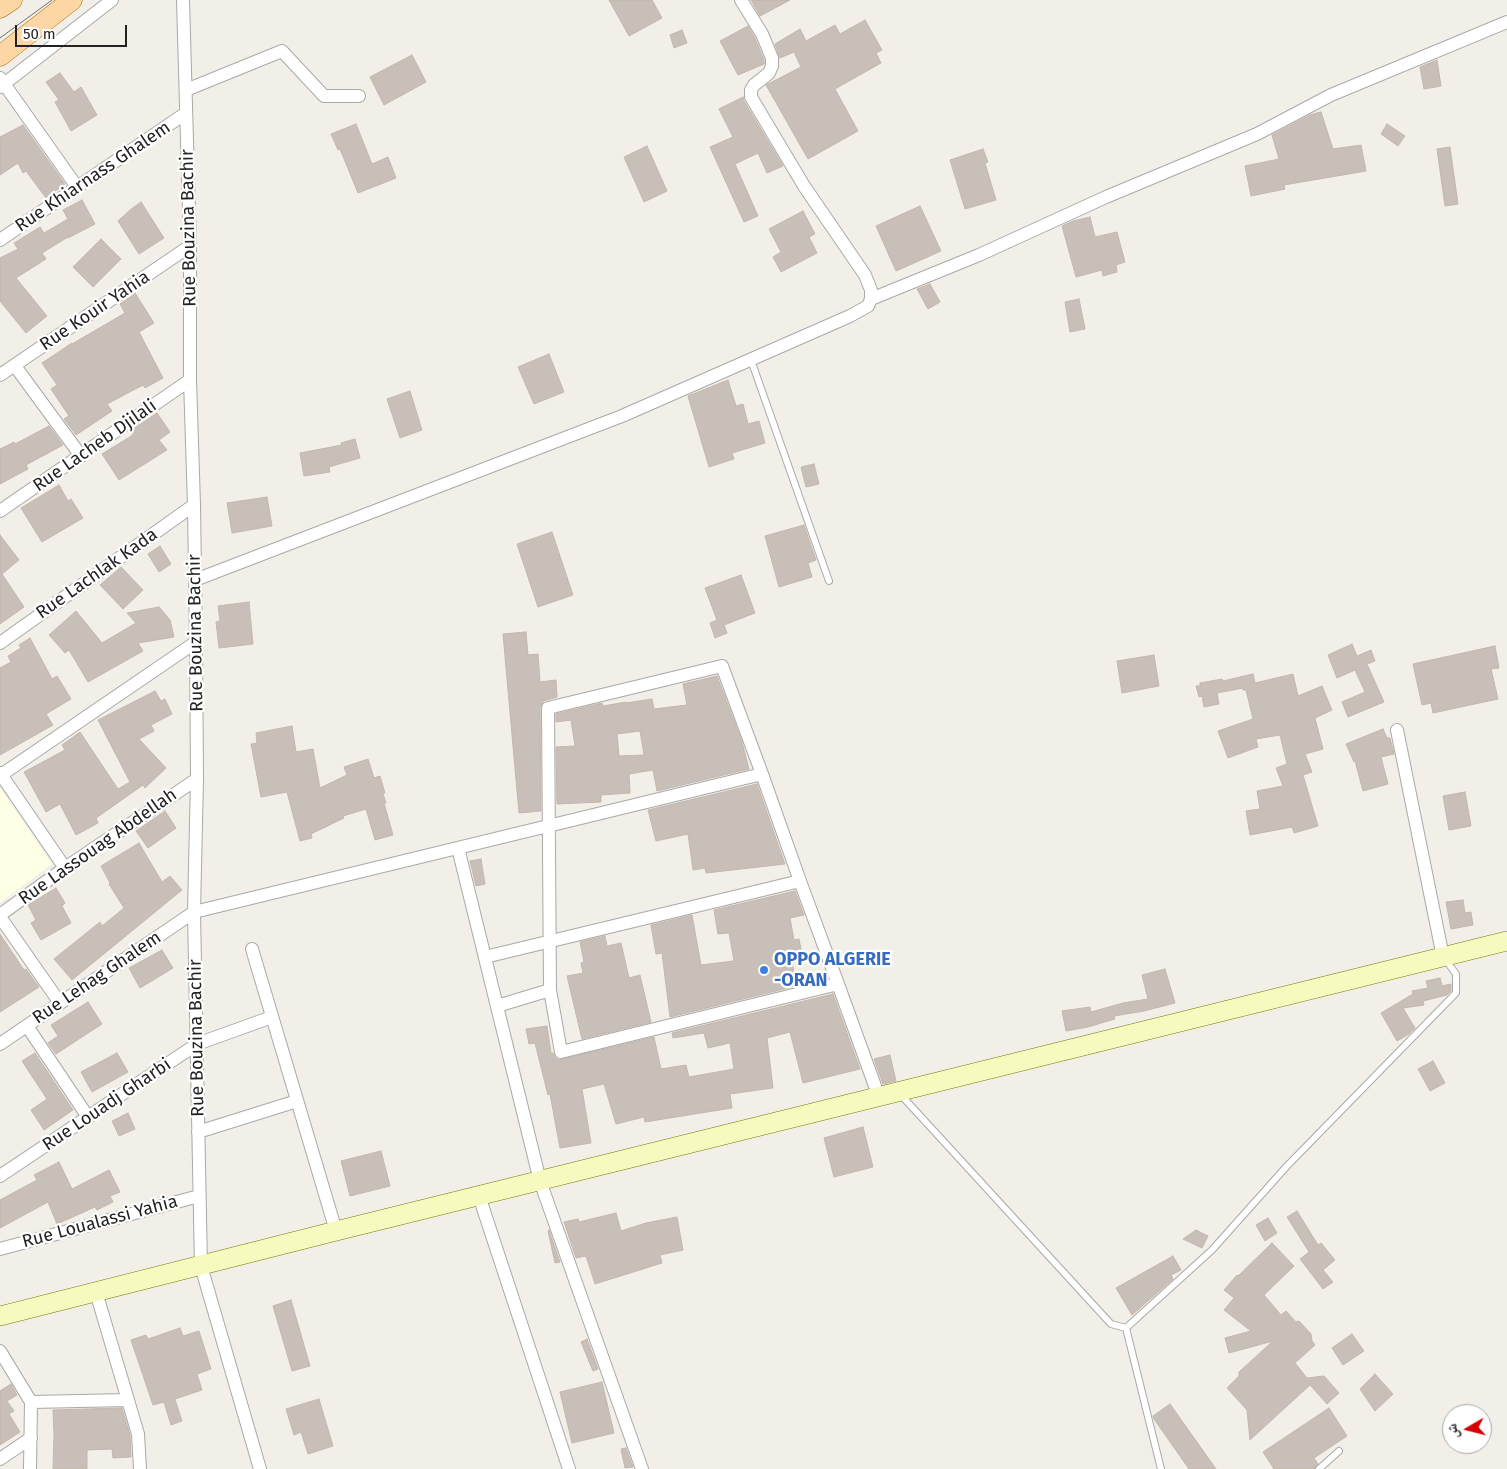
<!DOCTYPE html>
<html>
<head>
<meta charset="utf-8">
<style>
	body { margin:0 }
	#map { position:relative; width:1507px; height:1469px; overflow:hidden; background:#f2efe9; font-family:"Fira Sans","Noto Naskh Arabic",sans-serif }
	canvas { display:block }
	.north { position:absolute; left:1442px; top:1404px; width:50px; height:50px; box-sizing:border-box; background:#fff; border:1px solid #a7a7a7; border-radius:50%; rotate:262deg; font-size:14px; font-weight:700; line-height:20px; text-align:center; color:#222 }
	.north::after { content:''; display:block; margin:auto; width:18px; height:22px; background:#d40000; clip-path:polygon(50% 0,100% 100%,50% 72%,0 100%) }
	.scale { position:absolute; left:15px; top:25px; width:112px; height:22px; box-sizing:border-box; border:2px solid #222; border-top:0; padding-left:6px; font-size:15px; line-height:18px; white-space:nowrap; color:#222; -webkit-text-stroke:4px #fff; paint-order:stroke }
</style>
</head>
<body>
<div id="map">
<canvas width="1507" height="1469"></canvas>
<div class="north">ش</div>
<div class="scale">50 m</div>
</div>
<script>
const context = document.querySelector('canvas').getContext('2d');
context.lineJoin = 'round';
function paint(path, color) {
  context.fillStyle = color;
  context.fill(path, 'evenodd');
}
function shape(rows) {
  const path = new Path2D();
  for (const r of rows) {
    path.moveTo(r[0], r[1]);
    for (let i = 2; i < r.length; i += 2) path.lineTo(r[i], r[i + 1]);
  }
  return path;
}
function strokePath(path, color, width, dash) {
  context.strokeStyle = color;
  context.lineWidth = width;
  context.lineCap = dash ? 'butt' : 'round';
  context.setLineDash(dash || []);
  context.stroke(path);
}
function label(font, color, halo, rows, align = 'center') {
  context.font = font + ' "Fira Sans",sans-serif';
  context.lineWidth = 4.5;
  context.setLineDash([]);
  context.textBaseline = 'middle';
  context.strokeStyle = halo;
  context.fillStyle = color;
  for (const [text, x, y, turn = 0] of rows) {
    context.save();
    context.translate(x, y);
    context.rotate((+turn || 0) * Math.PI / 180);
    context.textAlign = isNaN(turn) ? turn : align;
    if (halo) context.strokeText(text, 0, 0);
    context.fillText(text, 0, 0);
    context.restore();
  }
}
const education = shape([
	[0,788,52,864,0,903]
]);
const building = shape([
	[609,0,652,0,662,18,629,36,609,0],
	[751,0,790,0,760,16,751,0],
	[865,20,882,50,876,53,881,63,835,89,858,131,808,159,766,85,801,67,794,52,780,58,775,44,800,29,806,41,835,25,840,34,865,20],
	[748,26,755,38,764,60,764,64,738,75,720,41,748,26],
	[682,30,687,43,674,48,670,35,682,30],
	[412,55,426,82,384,105,370,77,412,55],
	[1437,60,1441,86,1424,89,1420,67,1437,60],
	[60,73,74,92,81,87,97,115,71,131,55,102,59,100,46,82,60,73],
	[743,97,744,101,783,166,767,173,758,153,735,164,758,216,744,222,710,147,733,137,719,109,743,97],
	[1321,112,1333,149,1361,145,1366,171,1284,185,1285,189,1251,196,1245,166,1279,159,1272,135,1310,115,1321,112],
	[356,124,372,164,388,157,396,178,358,193,340,149,338,150,331,134,356,124],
	[1387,124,1405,136,1398,146,1381,134,1387,124],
	[23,125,65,184,46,198,26,171,23,173,18,163,0,175,0,137,23,125],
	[647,146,667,191,644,202,624,157,647,146],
	[1450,147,1458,204,1445,206,1437,149,1450,147],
	[983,149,988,162,985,163,996,200,965,209,950,160,983,149],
	[82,200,95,224,68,238,68,237,42,253,46,259,16,278,47,316,26,333,0,301,0,258,18,249,14,243,40,227,44,233,68,219,63,210,82,200],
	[141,202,164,238,139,254,118,221,130,210,141,202],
	[920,206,941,251,896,271,876,226,920,206],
	[803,211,815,234,809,237,817,253,781,272,773,257,781,252,769,229,803,211],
	[1090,217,1095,237,1117,232,1125,262,1116,265,1117,272,1103,276,1102,270,1076,277,1062,226,1073,221,1090,217],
	[101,239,121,259,93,287,73,267,101,239],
	[930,284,940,302,928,309,917,289,930,284],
	[135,293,154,323,139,332,163,378,145,388,143,385,107,404,112,411,76,435,64,419,69,416,51,389,57,385,42,363,72,343,72,344,125,313,120,304,135,293],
	[1079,299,1085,329,1070,332,1065,302,1079,299],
	[549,354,564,392,534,404,518,367,549,354],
	[728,380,736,406,743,404,748,424,759,421,765,443,732,453,734,459,709,467,688,396,728,380],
	[410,391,422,430,400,438,387,399,410,391],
	[157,413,170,432,159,440,167,450,119,480,102,454,133,435,130,431,157,413],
	[49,426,63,445,26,465,28,469,0,484,0,449,14,442,15,444,49,426],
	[355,439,360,458,329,467,330,472,304,476,300,453,342,445,341,443,355,439],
	[814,464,819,484,806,487,801,467,814,464],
	[59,485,68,501,71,499,83,518,42,542,21,508,59,485],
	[267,497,272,526,232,533,227,503,267,497],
	[804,525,816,560,808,563,812,577,779,587,765,536,804,525],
	[552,532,573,595,538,607,517,544,552,532],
	[0,535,19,560,2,574,24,607,0,624,0,535],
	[160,546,171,564,159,572,148,554,160,546],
	[121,567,143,590,123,609,100,585,121,567],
	[741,575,755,613,724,625,727,633,715,638,710,623,717,620,705,588,741,575],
	[249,602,253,644,219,648,216,622,220,621,218,606,249,602],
	[159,607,170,620,174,637,138,643,143,651,88,682,69,650,65,653,49,635,76,611,102,643,136,623,127,613,159,607],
	[526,632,528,655,538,654,540,682,556,680,557,697,543,701,540,708,541,811,519,813,503,634,526,632],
	[30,638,52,679,57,676,71,699,46,714,53,725,0,755,0,668,11,662,8,656,21,648,19,645,30,638],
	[1352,644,1357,656,1371,650,1375,661,1367,664,1384,702,1348,717,1342,702,1365,692,1355,670,1337,678,1328,655,1352,644],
	[1495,646,1499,668,1491,669,1498,699,1433,713,1431,703,1422,705,1413,664,1495,646],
	[1154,655,1159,686,1122,693,1117,661,1154,655],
	[1253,674,1255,683,1293,674,1298,696,1322,686,1332,710,1315,718,1323,749,1305,754,1312,772,1303,775,1318,826,1294,833,1292,827,1250,835,1246,811,1260,809,1257,791,1283,786,1276,768,1287,764,1280,735,1256,739,1258,747,1228,758,1218,731,1253,719,1246,690,1243,690,1243,688,1217,693,1219,704,1204,707,1202,696,1199,697,1196,686,1200,686,1200,683,1222,679,1223,681,1253,674],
	[717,676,742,742,749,769,657,791,653,770,629,774,630,793,601,795,601,802,557,804,556,747,575,746,571,720,556,722,556,714,602,703,603,706,626,702,626,703,652,699,654,709,687,705,683,684,717,676],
	[640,731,644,755,619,756,617,734,640,731],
	[155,691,161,701,165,699,172,714,151,725,154,731,139,739,166,768,145,788,143,785,96,818,98,823,76,835,60,804,46,812,24,772,65,750,62,745,80,732,118,789,130,782,98,720,155,691],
	[292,726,296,752,313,749,320,788,347,775,344,767,368,759,374,778,380,776,385,793,383,794,386,803,384,803,393,835,375,840,366,809,343,816,344,818,311,834,312,838,300,841,287,792,261,797,251,744,257,743,256,733,292,726],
	[1383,729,1387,738,1390,738,1394,754,1381,757,1388,784,1363,791,1355,761,1354,762,1346,744,1383,729],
	[757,784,785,864,706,873,705,868,693,870,688,834,656,841,648,810,757,784],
	[1465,792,1471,826,1449,830,1443,796,1465,792],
	[165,811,176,828,148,848,136,831,165,811],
	[139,843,162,882,170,876,182,890,72,980,54,959,100,922,102,926,124,908,109,884,110,883,101,866,139,843],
	[481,859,485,884,476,886,470,861,481,859],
	[56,888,65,903,62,906,71,923,41,940,31,923,36,920,28,905,56,888],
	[795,891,804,915,790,918,794,940,799,939,803,959,792,961,796,986,670,1017,662,953,656,954,651,925,692,915,701,965,734,961,729,933,718,934,714,910,795,891],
	[1463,900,1465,913,1471,912,1473,925,1451,929,1446,902,1463,900],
	[0,934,24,970,26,969,39,987,0,1012,0,934],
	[605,936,607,946,621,943,629,978,640,975,651,1022,582,1039,567,976,583,973,581,963,584,962,580,942,605,936],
	[162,950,173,968,140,988,129,968,162,950],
	[1165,969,1175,1003,1144,1011,1114,1016,1115,1019,1088,1027,1066,1031,1062,1011,1090,1007,1091,1012,1123,1003,1148,999,1142,975,1165,969],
	[1440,978,1442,986,1451,984,1451,991,1447,995,1423,1001,1424,1005,1403,1008,1415,1028,1409,1034,1397,1041,1381,1013,1413,994,1412,991,1428,988,1426,981,1440,978],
	[833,994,860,1069,803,1083,790,1032,767,1038,773,1088,730,1094,732,1108,645,1122,644,1117,616,1124,604,1084,582,1089,591,1143,560,1148,550,1094,548,1095,535,1043,529,1044,526,1029,547,1026,551,1053,553,1053,555,1057,559,1060,654,1037,661,1069,686,1065,689,1077,734,1069,730,1043,708,1048,704,1033,673,1038,672,1033,833,994],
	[88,1002,102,1024,56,1054,48,1043,58,1036,51,1025,88,1002],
	[35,1053,73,1110,44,1130,31,1110,47,1099,22,1061,35,1053],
	[117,1053,128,1072,92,1092,81,1072,117,1053],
	[890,1055,896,1081,883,1084,874,1059,890,1055],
	[1433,1061,1445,1083,1430,1091,1418,1069,1433,1061],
	[128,1113,135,1129,119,1136,112,1121,128,1113],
	[863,1127,873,1167,834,1177,824,1138,863,1127],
	[381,1151,390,1186,350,1196,341,1161,381,1151],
	[59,1162,72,1189,109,1170,120,1192,110,1196,113,1202,97,1210,95,1207,57,1224,48,1202,0,1228,0,1200,37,1180,34,1175,59,1162],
	[1297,1211,1318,1245,1321,1243,1335,1260,1323,1270,1333,1282,1323,1289,1300,1259,1309,1252,1287,1217,1297,1211],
	[616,1213,621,1231,646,1223,677,1217,683,1250,660,1255,662,1263,595,1284,586,1256,576,1258,564,1222,578,1219,579,1222,616,1213],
	[1268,1218,1277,1233,1265,1241,1256,1225,1268,1218],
	[549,1230,560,1262,555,1263,548,1231,549,1230],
	[1196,1230,1208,1236,1202,1248,1183,1239,1196,1230],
	[1272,1243,1294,1266,1264,1295,1281,1315,1286,1311,1296,1322,1299,1321,1311,1334,1312,1341,1315,1345,1295,1363,1307,1378,1324,1376,1339,1393,1327,1404,1310,1385,1250,1440,1247,1410,1227,1388,1239,1376,1239,1372,1273,1341,1229,1353,1225,1338,1251,1331,1224,1310,1234,1298,1224,1290,1237,1275,1238,1276,1272,1243],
	[1173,1256,1181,1270,1171,1275,1173,1279,1132,1315,1116,1288,1173,1256],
	[291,1300,310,1366,292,1371,273,1306,291,1300],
	[180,1328,183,1336,199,1331,211,1369,197,1374,202,1390,175,1399,182,1421,171,1425,164,1402,153,1405,131,1340,146,1335,148,1339,180,1328],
	[1352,1334,1364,1351,1343,1365,1332,1348,1352,1334],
	[587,1339,598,1369,593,1371,581,1342,587,1339],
	[1375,1374,1393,1394,1375,1411,1360,1389,1375,1374],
	[602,1382,614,1433,572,1443,560,1392,602,1382],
	[11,1384,17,1395,7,1401,14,1411,9,1414,20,1432,0,1445,0,1391,11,1384],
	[319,1399,333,1446,308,1454,301,1432,294,1435,286,1409,319,1399],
	[1170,1404,1216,1469,1189,1469,1154,1419,1153,1416,1170,1404],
	[122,1408,130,1435,131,1457,113,1458,112,1449,87,1450,87,1469,53,1469,54,1434,53,1410,122,1408],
	[1329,1408,1347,1436,1314,1458,1318,1464,1314,1469,1274,1469,1263,1452,1329,1408],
	[626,1448,633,1467,625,1468,621,1449,626,1448]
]);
const service = shape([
	[751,360,829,581],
	[901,1095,1111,1324,1126,1328,1212,1250,1287,1166,1456,993,1456,974,1445,959],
	[1126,1328,1161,1469],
	[1319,1469,1339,1451]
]);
const minor = shape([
	[183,0,190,246,190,380,194,505,196,642,197,779,194,912,201,1266,260,1469],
	[0,78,77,187],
	[0,87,112,0],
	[186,90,282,51,324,96,359,96],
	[0,240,186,113],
	[871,299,979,255,1106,197,1257,134,1331,95,1507,22],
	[15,366,81,456],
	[0,375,190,246],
	[0,511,190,380],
	[195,580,622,416,850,316,868,306,871,299,871,290,865,275,804,186,751,97,751,90,754,85,769,73,772,66,772,58,762,34,741,0],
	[0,643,194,505],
	[1397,730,1443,957],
	[0,773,65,868],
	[1,775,196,642],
	[458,848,540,1181,642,1469],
	[0,915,65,868,197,779],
	[0,917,60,1003],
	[252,949,336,1231],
	[485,957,800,881],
	[838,984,561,1052,550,990,548,708,722,666,762,774,800,881,838,984,879,1097],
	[497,1006,550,990],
	[27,1026,88,1117],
	[0,1044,194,912,762,774],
	[198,1132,297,1101],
	[0,1176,197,1044,272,1017],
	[479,1196,569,1469],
	[0,1249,199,1196],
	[96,1292,138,1434,140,1469],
	[0,1351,31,1402,30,1469],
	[31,1402,128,1400],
	[0,1459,31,1438]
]);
const secondary = shape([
	[0,1316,336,1231,1507,941]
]);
const primary = shape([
	[0,8,12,0],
	[0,56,72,0]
]);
const tram = shape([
	[0,38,52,0]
]);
const markers = [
	[764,970,5,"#3f7fe0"]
];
const streetNames = [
	["Rue Khiarnass Ghalem",93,177,-34],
	["Rue Bouzina Bachir",189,228,-91],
	["Rue Kouir Yahia",95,311,-34],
	["Rue Lacheb Djilali",95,446,-35],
	["Rue Lachlak Kada",97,574,-35],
	["Rue Bouzina Bachir",196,633,-91],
	["Rue Lassouag Abdellah",98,847,-35],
	["Rue Lehag Ghalem",97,978,-34],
	["Rue Bouzina Bachir",197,1038,-91],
	["Rue Louadj Gharbi",107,1105,-34],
	["Rue Loualassi Yahia",100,1222,-15]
];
const shopNames = [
	["OPPO ALGERIE",774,960],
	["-ORAN",774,981]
];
paint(education, '#ffffe5');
paint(building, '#c7bfb8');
strokePath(building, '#c4b6ab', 1);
strokePath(service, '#a9a9a9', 8);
strokePath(minor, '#a9a9a9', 14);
strokePath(secondary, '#707d05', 20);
strokePath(primary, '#a06b00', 21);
strokePath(service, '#fff', 6);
strokePath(minor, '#fff', 12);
strokePath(secondary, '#f7fabf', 19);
strokePath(primary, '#fcd6a4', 20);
strokePath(tram, '#707070', 1);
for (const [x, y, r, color] of markers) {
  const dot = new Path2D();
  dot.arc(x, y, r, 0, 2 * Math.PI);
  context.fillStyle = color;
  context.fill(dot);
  strokePath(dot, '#fff', 2);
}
label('18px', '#222', '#fff', streetNames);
label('bold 18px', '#366cbe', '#fff', shopNames, 'left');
</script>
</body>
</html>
